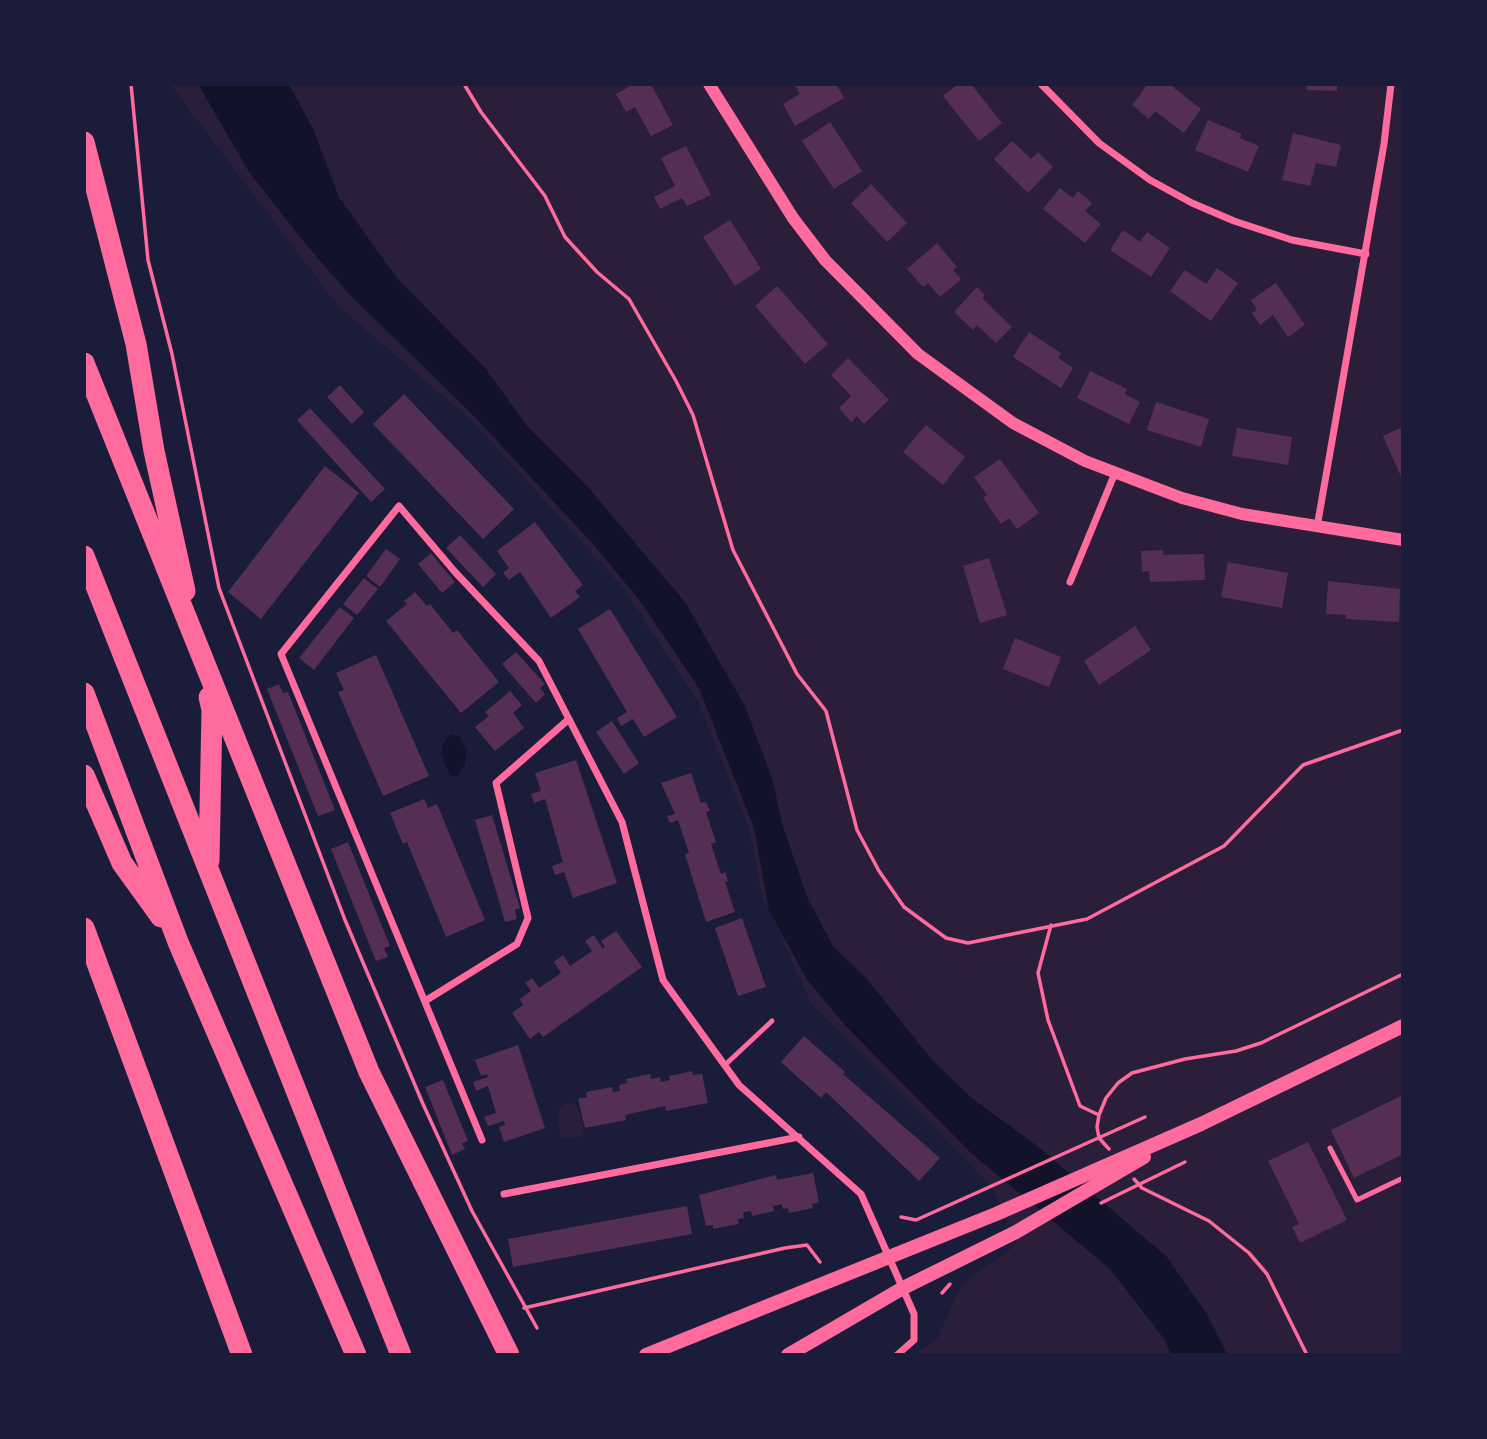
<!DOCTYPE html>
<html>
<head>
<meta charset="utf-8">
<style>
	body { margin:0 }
	#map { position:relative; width:1487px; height:1439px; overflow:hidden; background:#1b1b3a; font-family:Signika,sans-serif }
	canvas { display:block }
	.frame { position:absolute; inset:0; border:86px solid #1b1b3a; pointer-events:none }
</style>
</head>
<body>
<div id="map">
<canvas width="1487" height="1439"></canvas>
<div class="frame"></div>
</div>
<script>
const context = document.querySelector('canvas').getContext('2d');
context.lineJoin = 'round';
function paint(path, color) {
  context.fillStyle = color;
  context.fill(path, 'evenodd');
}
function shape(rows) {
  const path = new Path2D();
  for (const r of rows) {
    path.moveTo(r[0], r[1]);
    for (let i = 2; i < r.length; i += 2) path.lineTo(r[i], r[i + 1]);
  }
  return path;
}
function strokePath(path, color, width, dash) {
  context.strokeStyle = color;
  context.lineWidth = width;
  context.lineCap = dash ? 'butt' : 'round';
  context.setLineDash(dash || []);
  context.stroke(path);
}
const green = shape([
	[170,84,1403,84,1403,1355,912,1355,937,1339,961,1285,1017,1244,989,1183,810,1002,761,892,750,831,697,700,625,590,473,422,337,305],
	[573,1103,578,1107,584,1130,582,1135,575,1138,561,1138,557,1112,563,1104]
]);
const water = shape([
	[198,84,289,84,313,129,339,197,396,277,485,368,528,427,587,486,685,602,745,706,773,781,782,824,808,899,833,946,867,979,933,1061,973,1099,1036,1145,1167,1257,1206,1313,1228,1355,1171,1355,1165,1340,1109,1268,970,1152,843,1023,808,981,769,911,754,828,699,688,640,601,593,544,471,413,351,296,308,247,249,172],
	[451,734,459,736,466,749,465,765,457,777,450,775,441,754,443,744]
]);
const building = shape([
	[634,84,651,84,673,125,651,136,635,107,626,112,616,94],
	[794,84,836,84,844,98,795,126,783,104,800,94],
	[958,84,971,84,1002,123,979,141,943,96],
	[1148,84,1169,84,1201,109,1184,133,1155,111,1149,119,1132,105],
	[1307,84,1337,84,1337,91,1307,90],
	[1208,120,1242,134,1240,138,1259,146,1248,172,1195,150],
	[830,122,862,171,834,189,802,141],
	[1293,133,1341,145,1336,167,1316,163,1310,186,1282,180],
	[1012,141,1031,159,1038,152,1053,167,1028,193,994,159],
	[686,146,711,195,687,206,682,198,660,209,654,197,675,186,661,158],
	[871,184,907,223,887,242,851,203],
	[1060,188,1073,198,1078,191,1092,203,1085,211,1101,224,1085,243,1043,209],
	[730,220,761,269,735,286,703,237],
	[1123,230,1140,242,1147,232,1170,248,1151,277,1110,250],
	[937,243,957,267,953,270,961,279,940,297,928,283,923,287,907,269],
	[1217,268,1238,283,1211,321,1170,291,1185,270,1206,284],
	[1276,283,1305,325,1288,337,1273,315,1260,325,1252,313,1257,310,1251,300],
	[777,286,828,344,805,364,755,306],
	[977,287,985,295,982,298,1012,327,996,343,977,325,973,330,954,312],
	[1029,332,1061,353,1058,358,1073,368,1061,388,1013,357],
	[848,358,889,400,864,424,857,416,851,422,839,408,851,396,831,375],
	[1090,371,1127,389,1125,394,1140,402,1129,424,1077,398],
	[340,385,364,412,352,424,327,397],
	[404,394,514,509,483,539,373,424],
	[1156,402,1209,419,1201,447,1147,430],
	[310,408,385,489,371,502,297,420],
	[926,425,965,457,943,485,903,452],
	[1403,427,1403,481,1383,436],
	[1237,428,1292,437,1288,465,1232,456],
	[1000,459,1039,513,1017,529,1009,518,1001,524,983,498,987,495,974,477],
	[325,466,359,493,261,619,228,592],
	[535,522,583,585,575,591,580,597,551,618,520,572,509,580,503,573,509,568,497,551],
	[460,535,496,574,483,587,446,548],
	[386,549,400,559,380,587,366,576],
	[1163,550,1163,555,1204,554,1205,580,1150,582,1149,571,1142,572,1141,551],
	[431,553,455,582,442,593,418,564],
	[989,558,1007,615,980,623,963,566],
	[1228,562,1288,573,1282,608,1221,597],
	[364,578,378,589,357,615,343,604],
	[1328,581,1400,589,1399,622,1346,619,1346,615,1326,614],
	[415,592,427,606,430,604,453,633,457,630,499,682,461,713,386,621,407,604,404,601],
	[340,607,354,618,314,670,299,658],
	[610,609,677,717,644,737,633,719,621,726,617,718,627,712,578,629],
	[1135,626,1151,650,1099,685,1084,661],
	[1015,638,1061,657,1049,687,1003,669],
	[516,652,545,684,540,688,545,694,536,703,502,664],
	[376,655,429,776,383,796,338,692,344,690,336,673],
	[279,684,283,693,288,692,335,810,318,816,267,689],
	[510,691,522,705,513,713,524,728,495,751,475,727,489,716,485,712],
	[612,721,639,763,624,774,596,732],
	[576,760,617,883,573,898,564,872,555,875,552,866,563,862,545,799,534,803,531,794,541,791,535,773],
	[691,773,701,803,706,802,710,811,706,812,716,842,711,844,721,874,725,872,728,881,725,882,735,912,706,922,685,854,689,853,678,820,670,823,667,816,675,814,661,783],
	[424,799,428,808,437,804,485,920,446,937,407,842,403,844,390,813],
	[492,815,520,908,515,910,517,919,505,922,475,820],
	[348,842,390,946,384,948,388,957,376,961,331,849],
	[742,918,766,987,738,996,715,928],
	[616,931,642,967,543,1037,539,1032,530,1039,512,1013,523,1005,520,999,531,991,525,983,532,978,539,988,561,973,554,962,563,955,570,966,592,951,585,941,594,935,603,949,605,947,601,941],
	[804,1036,845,1072,843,1074,940,1158,919,1181,826,1092,821,1098,781,1062],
	[518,1045,545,1128,504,1142,499,1127,505,1125,504,1121,488,1126,484,1117,496,1113,488,1086,476,1091,473,1082,488,1077,487,1074,481,1076,475,1060],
	[692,1071,693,1075,702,1074,708,1103,666,1111,665,1106,625,1115,626,1120,585,1128,578,1099,587,1097,586,1092,612,1087,613,1092,620,1091,619,1085,627,1083,626,1079,650,1074,651,1079,660,1077,661,1082,670,1080,669,1076],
	[443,1080,468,1141,462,1143,465,1149,452,1155,425,1087],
	[1403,1095,1403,1154,1354,1178,1331,1130],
	[1308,1142,1347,1220,1300,1243,1292,1227,1299,1224,1268,1161],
	[813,1173,819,1202,812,1204,813,1208,789,1213,788,1208,783,1209,782,1204,773,1206,774,1211,752,1216,751,1211,743,1212,744,1218,738,1219,739,1224,713,1229,713,1225,706,1226,699,1195,776,1175,777,1180],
	[687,1206,692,1234,513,1267,508,1239]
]);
const path = shape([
	[131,84,148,260,172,354,219,588,345,920,423,1104,472,1211,537,1328],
	[464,84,481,112,545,196,565,237,597,272,629,299,676,381,693,415,733,550,797,674,826,711,857,830,879,871,904,907,946,938,968,943,1087,919,1224,846,1303,765,1403,730],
	[1051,925,1038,973,1048,1020,1080,1106,1099,1115,1097,1127,1099,1138,1109,1149],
	[1099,1115,1106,1098,1118,1083,1132,1073,1185,1059,1236,1051,1261,1043,1403,974],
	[1134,1179,1142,1188,1209,1221,1249,1253,1267,1274,1307,1355],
	[1101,1203,1185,1162],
	[901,1217,916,1220,1145,1117],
	[942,1293,950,1284],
	[524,1308,785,1248,807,1245,820,1262]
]);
const service = shape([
	[725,1065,772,1021],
	[1330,1148,1357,1200,1403,1178]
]);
const minor = shape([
	[1041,84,1099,143,1150,180,1192,203,1234,221,1292,240,1366,254],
	[1317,527,1384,144,1391,84],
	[1070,582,1115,473],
	[425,1001,517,944,528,918,496,783,569,719],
	[482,1140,281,654,399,506,455,572,539,661,622,822,663,980,739,1085,861,1194,914,1314,914,1340,897,1355],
	[504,1194,799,1137]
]);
const tertiary = shape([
	[709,84,793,218,825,260,918,354,1013,423,1085,461,1182,498,1242,514,1403,540]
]);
const secondary = shape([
	[646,1355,996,1214,1201,1124,1403,1026],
	[788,1355,903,1288,1016,1232,1144,1157]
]);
const motorway = shape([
	[84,142,136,344,154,451,185,591],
	[84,363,369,1072,509,1355],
	[84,556,401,1355],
	[84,693,178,942,356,1355],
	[84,775,122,863,161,917],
	[209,861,212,710,209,697],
	[84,928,242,1355]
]);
paint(green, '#2a1e3b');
paint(water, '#12122b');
paint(building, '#542f53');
strokePath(path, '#ff6b9d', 3.5);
strokePath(service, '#ff6b9d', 5);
strokePath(minor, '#ff6b9d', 7);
strokePath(tertiary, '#ff6b9d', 12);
strokePath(secondary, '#ff6b9d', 14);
strokePath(motorway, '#ff6b9d', 21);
</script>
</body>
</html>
